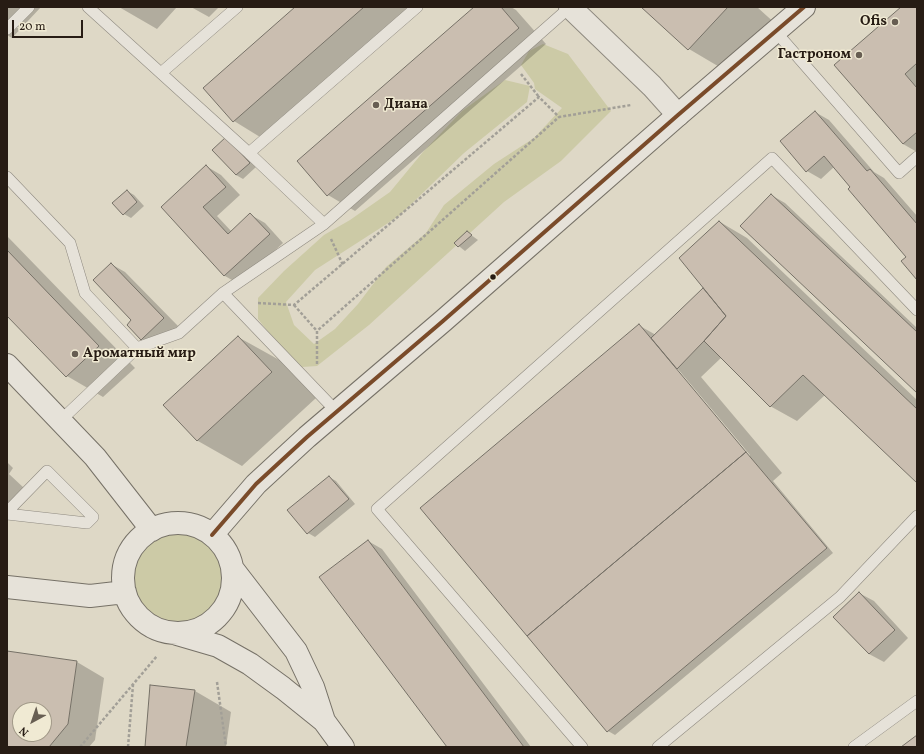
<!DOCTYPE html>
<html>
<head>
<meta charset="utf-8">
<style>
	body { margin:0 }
	#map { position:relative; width:924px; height:754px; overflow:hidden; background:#ded8c6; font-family:Vollkorn,serif }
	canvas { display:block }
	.frame { position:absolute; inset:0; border:8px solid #271c14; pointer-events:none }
	.north { position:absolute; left:12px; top:702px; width:40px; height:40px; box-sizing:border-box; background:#f0ead3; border:1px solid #a09887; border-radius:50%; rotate:220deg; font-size:11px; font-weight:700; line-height:16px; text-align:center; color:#271c14 }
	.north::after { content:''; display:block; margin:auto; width:14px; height:18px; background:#675e52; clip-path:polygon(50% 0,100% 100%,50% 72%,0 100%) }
	.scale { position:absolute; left:12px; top:20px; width:71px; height:18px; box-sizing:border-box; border:2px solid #271c14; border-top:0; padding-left:5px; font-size:12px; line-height:14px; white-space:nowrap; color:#271c14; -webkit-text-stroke:3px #f0ead3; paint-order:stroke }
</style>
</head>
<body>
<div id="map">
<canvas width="924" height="754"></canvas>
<div class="frame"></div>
<div class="north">N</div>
<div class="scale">20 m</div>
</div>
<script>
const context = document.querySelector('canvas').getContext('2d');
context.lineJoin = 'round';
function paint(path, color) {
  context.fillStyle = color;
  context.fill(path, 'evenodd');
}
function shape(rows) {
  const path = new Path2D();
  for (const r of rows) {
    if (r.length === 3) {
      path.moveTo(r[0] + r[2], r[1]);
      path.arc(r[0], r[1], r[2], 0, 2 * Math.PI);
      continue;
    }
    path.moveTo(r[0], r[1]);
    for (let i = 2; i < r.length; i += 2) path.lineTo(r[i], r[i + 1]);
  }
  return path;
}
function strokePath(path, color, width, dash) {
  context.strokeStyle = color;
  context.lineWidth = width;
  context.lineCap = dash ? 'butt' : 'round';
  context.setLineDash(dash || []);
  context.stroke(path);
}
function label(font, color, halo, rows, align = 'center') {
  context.font = font + ' Vollkorn,serif';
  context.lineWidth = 3;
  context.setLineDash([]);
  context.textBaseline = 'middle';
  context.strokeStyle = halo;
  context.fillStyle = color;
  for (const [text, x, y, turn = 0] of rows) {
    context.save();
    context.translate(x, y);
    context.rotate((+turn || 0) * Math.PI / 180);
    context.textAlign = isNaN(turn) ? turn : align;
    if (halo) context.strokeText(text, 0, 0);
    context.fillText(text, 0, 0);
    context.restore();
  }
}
const green = shape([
	[543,44,568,54,611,111,561,161,504,202,369,325,317,366,302,367,279,346,258,319,258,298,284,271,324,235,350,220,390,192,423,152,462,111,505,80,530,86,527,102,464,153,399,216,315,270,286,302,294,325,314,344,335,329,358,304,386,267,426,233,444,205,494,164,534,138,562,108,535,89,534,83,521,65,529,51],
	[178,577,47]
]);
const shadow = shape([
	[7,7,41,7,12,38,7,35],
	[119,7,177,7,157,29],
	[191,7,219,7,209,17],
	[296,7,409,7,260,137,234,121],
	[475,7,511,7,516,10,546,44,355,211,328,195],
	[643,7,757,7,778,26,733,75,689,49],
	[902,7,917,7,917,152,903,144],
	[815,112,829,120,874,172,884,178,917,216,917,279,907,257,834,167,821,179,807,171],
	[233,142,256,167,243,179,236,175],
	[206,166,221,175,240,195,217,216,232,232,251,215,265,223,283,243,239,284,225,276,162,207],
	[127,191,134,195,144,206,131,218,124,214,114,203],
	[771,195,785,203,917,328,917,392],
	[720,222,747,238,917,400,917,482,825,395,797,421,770,406,722,357,701,377,782,473,773,481,833,553,615,735,608,731,421,508,640,326,656,335,704,288],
	[673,366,677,368,750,455,749,457],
	[467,232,478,240,465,251,455,243],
	[7,236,135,368,103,397,67,376,7,315],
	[111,264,125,272,178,326,156,347,142,339,133,320],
	[238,337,283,362,316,398,242,466,198,441,165,405],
	[7,462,13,468,9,474,24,488,7,505],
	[329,477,336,481,355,504,315,537,308,533],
	[368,541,382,549,531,747,449,747],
	[859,593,874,601,908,638,884,662,869,654,834,617],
	[7,652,77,662,104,678,95,740,89,747,7,747],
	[20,710,44,710,44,734,20,734],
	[195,691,231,712,226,747,146,747]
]);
const building = shape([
	[295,7,364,7,233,122,203,88,295,7],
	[474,7,501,7,519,28,327,196,297,161,474,7],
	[641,7,728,7,688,50,641,7],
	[901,7,917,7,917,63,905,74,917,88,917,132,903,144,834,65,901,7],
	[815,111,867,171,870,169,917,224,917,280,901,261,906,257,848,189,850,187,824,156,806,172,780,141,815,111],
	[226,137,250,163,236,175,212,150,226,137],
	[206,165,226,187,203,207,228,234,250,213,270,234,224,276,161,207,206,165],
	[127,190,137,202,123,215,112,203,127,190],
	[771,194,917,332,917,393,740,226,771,194],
	[719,221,917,409,917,483,803,375,770,407,704,341,726,316,679,258,719,221],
	[467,231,472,235,458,247,454,243,467,231],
	[7,250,99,346,66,377,7,316,7,250],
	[111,263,164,318,141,340,127,325,131,320,93,280,111,263],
	[703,288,726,316,704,341,677,369,651,338,703,288],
	[639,324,746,452,527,636,420,508,639,324],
	[238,336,272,372,197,441,163,405,238,336],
	[746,452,827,548,607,732,527,636,746,452],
	[329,476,349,499,307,534,287,510,329,476],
	[368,540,524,747,447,747,319,577,368,540],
	[859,592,895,630,869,654,833,617,859,592],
	[7,651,77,661,68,724,49,747,7,747,7,651],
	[20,710,44,710,44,734,20,734,20,710],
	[150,685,195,690,186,747,145,747,150,685],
	[917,735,917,747,901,747,917,735]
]);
const path = shape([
	[521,74,539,97],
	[331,239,343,265],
	[258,303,294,305,539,97,559,117,631,105],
	[294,305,317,331],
	[317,364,317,331,559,117],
	[217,682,226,747],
	[80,747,157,656],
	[128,747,133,685]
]);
const lane = shape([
	[88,7,249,153,417,7],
	[7,29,29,7],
	[776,32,899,173,917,157],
	[161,73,237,7],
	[249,153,324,224],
	[7,177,70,243,85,293,137,348,60,421],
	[223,293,337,412],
	[137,348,179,333,223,293,324,224,570,7],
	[7,512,47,471,93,517,87,523,7,514],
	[582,747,377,509,772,158,917,310],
	[658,747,840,597,917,516],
	[854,747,917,701]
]);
const street = shape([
	[570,7,652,86,678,115]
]);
const secondary = shape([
	[7,365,95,457,152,530],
	[178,578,55],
	[212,535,256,484,307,437,443,321,678,115,804,7],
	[232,568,296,651,313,687,324,721],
	[7,587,90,596,125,592],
	[177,634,218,646,250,664,283,688,324,721,343,747]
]);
const bus1 = shape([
	[212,535,256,484,307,437,443,321,678,115,804,7]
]);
const markers = [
	[895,22,4,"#675e52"],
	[859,55,4,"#675e52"],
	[376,105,4,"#675e52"],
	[493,277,3.5,"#271c14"],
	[75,354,4,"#675e52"]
];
const poiNames = [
	["Ofis",887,22],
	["Гастроном",851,55],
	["Диана",384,105,"left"],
	["Ароматный мир",83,354,"left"]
];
paint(green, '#cccaa6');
paint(shadow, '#0003');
paint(building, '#cabeb0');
strokePath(building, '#767167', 1);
strokePath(lane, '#8f8a80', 12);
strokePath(street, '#8f8a80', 24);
strokePath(secondary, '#767167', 24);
strokePath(path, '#a29f97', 2.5, [3, 2]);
strokePath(lane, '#e6e2d9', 11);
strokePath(street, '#e6e2d9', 22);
strokePath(secondary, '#e6e2d9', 22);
strokePath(bus1, '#7a4b2a', 4);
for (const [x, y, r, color] of markers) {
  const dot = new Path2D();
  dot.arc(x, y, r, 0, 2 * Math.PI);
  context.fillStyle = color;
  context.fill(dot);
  strokePath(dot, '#f0ead3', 1.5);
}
label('bold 14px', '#271c14', '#f0ead3', poiNames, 'right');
</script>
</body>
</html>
